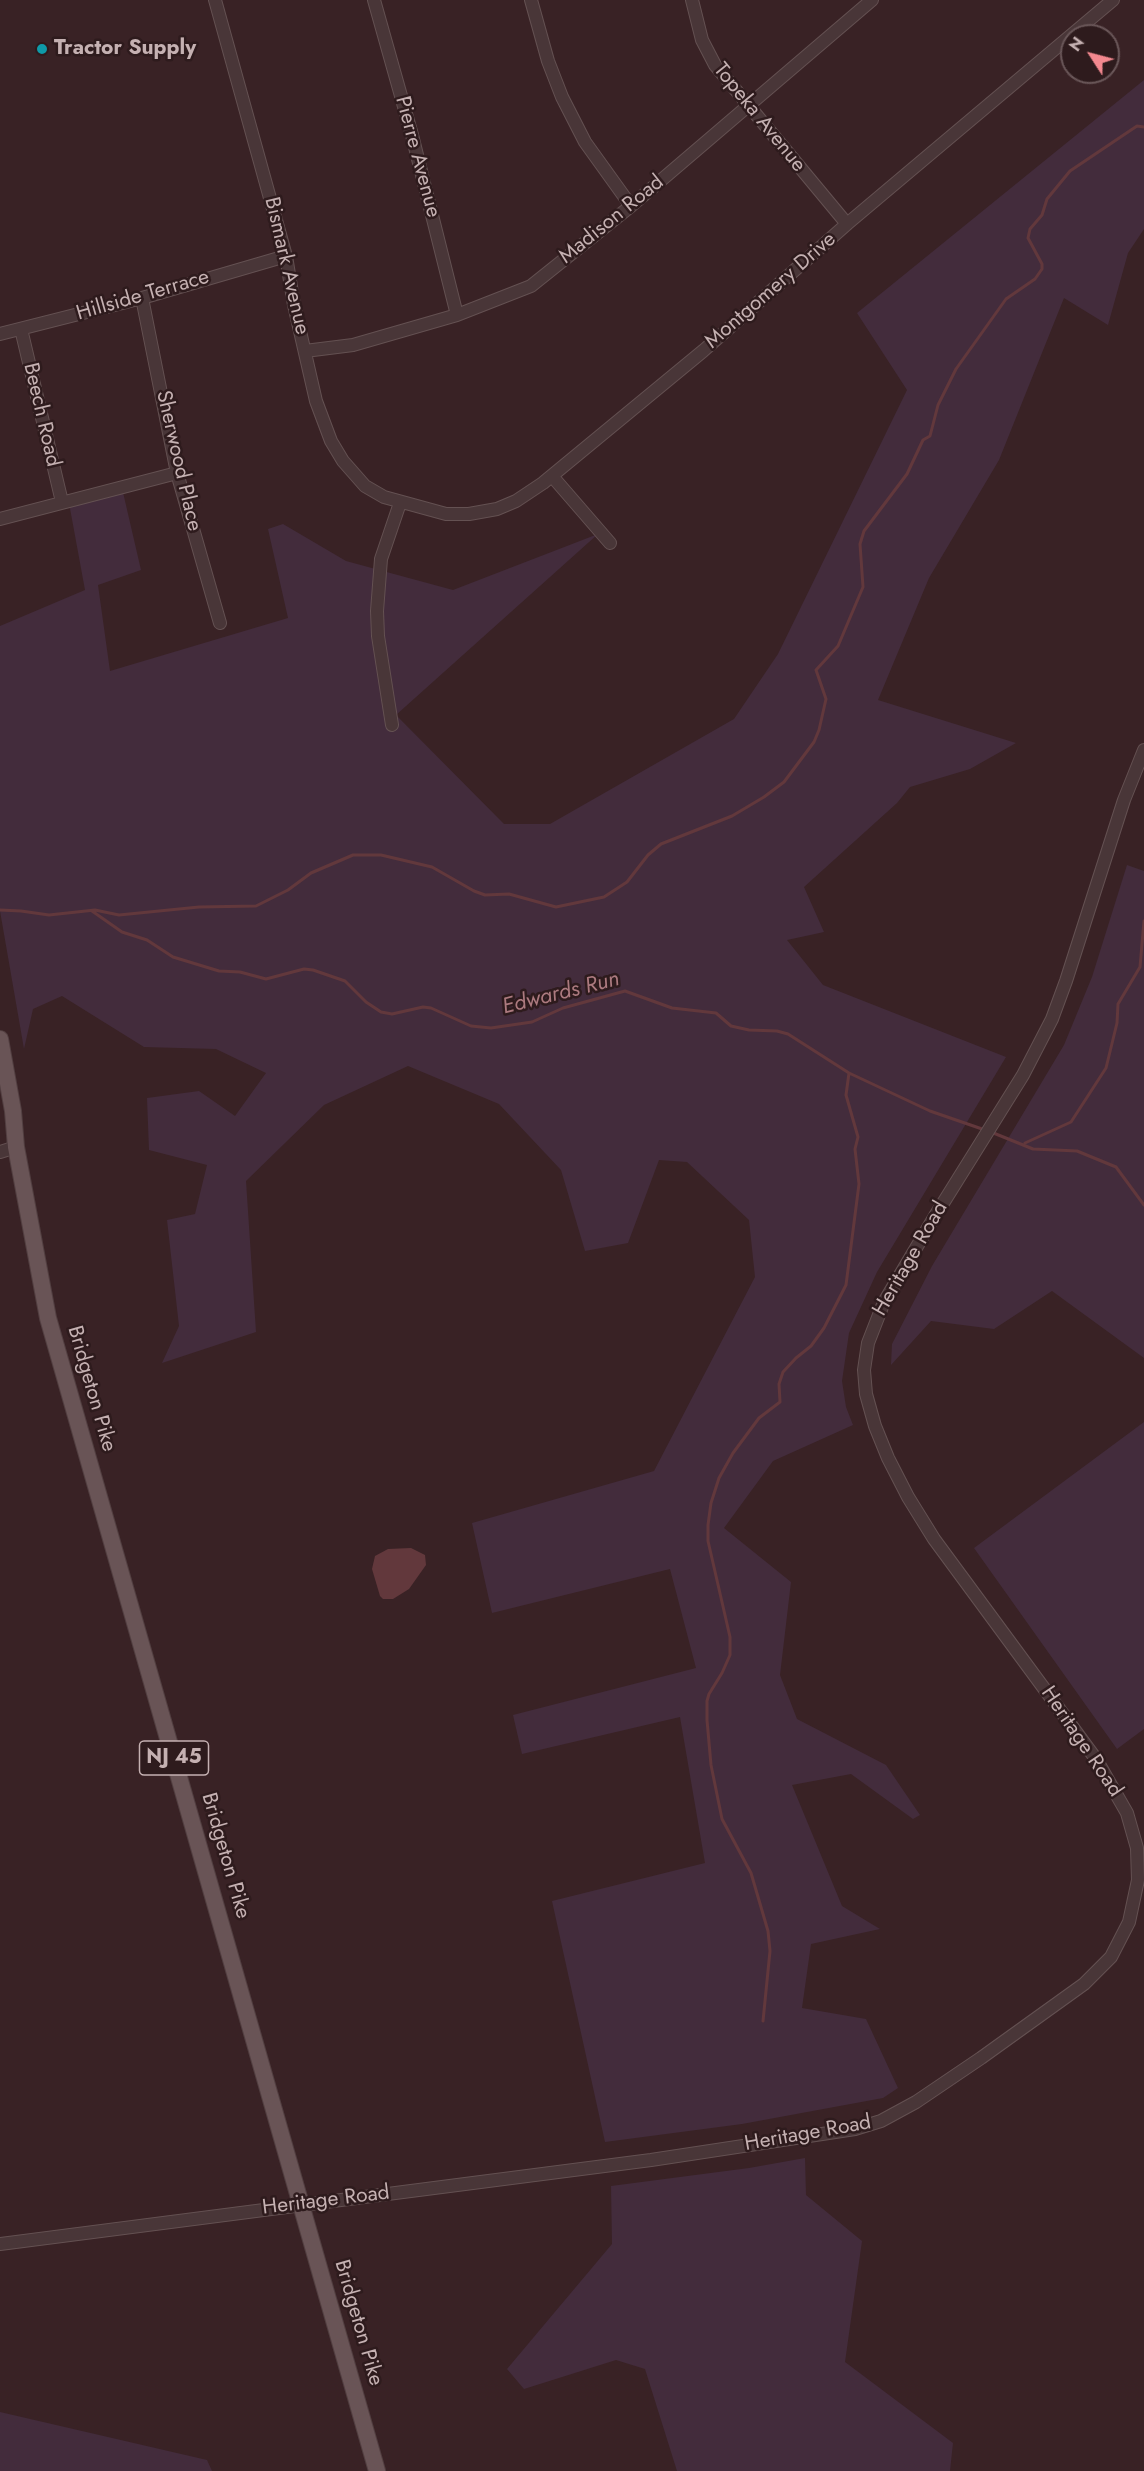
<!DOCTYPE html>
<html>
<head>
<meta charset="utf-8">
<style>
	body { margin:0 }
	#map { position:relative; width:1144px; height:2471px; overflow:hidden; background:#392225; font-family:Jost,sans-serif }
	canvas { display:block }
	.north { position:absolute; left:1060px; top:24px; width:60px; height:60px; box-sizing:border-box; background:#2e1b1d; border:2px solid #6a5759; border-radius:50%; rotate:306deg; font-size:16px; font-weight:700; line-height:24px; text-align:center; color:#c5b1b2 }
	.north::after { content:''; display:block; margin:auto; width:21px; height:27px; background:#f3888f; clip-path:polygon(50% 0,100% 100%,50% 72%,0 100%) }
</style>
</head>
<body>
<div id="map">
<canvas width="1144" height="2471"></canvas>
<div class="north">N</div>
</div>
<script>
const context = document.querySelector('canvas').getContext('2d');
context.lineJoin = 'round';
function paint(path, color) {
  context.fillStyle = color;
  context.fill(path, 'evenodd');
}
function shape(rows) {
  const path = new Path2D();
  for (const r of rows) {
    path.moveTo(r[0], r[1]);
    for (let i = 2; i < r.length; i += 2) path.lineTo(r[i], r[i + 1]);
  }
  return path;
}
function strokePath(path, color, width, dash) {
  context.strokeStyle = color;
  context.lineWidth = width;
  context.lineCap = dash ? 'butt' : 'round';
  context.setLineDash(dash || []);
  context.stroke(path);
}
function label(font, color, halo, rows, align = 'center') {
  context.font = font + ' Jost,sans-serif';
  context.lineWidth = 5;
  context.setLineDash([]);
  context.textBaseline = 'middle';
  context.strokeStyle = halo;
  context.fillStyle = color;
  for (const [text, x, y, turn = 0] of rows) {
    context.save();
    context.translate(x, y);
    context.rotate((+turn || 0) * Math.PI / 180);
    context.textAlign = isNaN(turn) ? turn : align;
    if (halo) context.strokeText(text, 0, 0);
    context.fillText(text, 0, 0);
    context.restore();
  }
}
const green = shape([
	[1144,80,1144,229,1128,253,1108,325,1064,298,999,460,929,578,878,700,1016,743,970,769,910,787,897,803,804,887,824,932,787,940,823,985,1006,1057,877,1272,849,1333,842,1381,846,1407,853,1425,773,1461,724,1528,791,1582,780,1675,797,1719,886,1765,920,1815,913,1819,851,1774,792,1785,842,1906,880,1929,811,1944,802,2008,866,2019,898,2088,883,2098,742,2124,605,2142,552,1901,705,1863,680,1717,522,1754,513,1715,696,1668,670,1569,492,1613,472,1523,654,1471,755,1277,749,1220,687,1162,659,1160,628,1243,585,1251,561,1170,499,1104,408,1066,324,1105,246,1181,256,1332,162,1363,179,1326,167,1220,195,1214,207,1165,149,1150,147,1098,199,1091,235,1116,266,1073,216,1049,144,1047,62,996,33,1009,24,1049,0,911,0,626,85,590,69,503,122,488,141,570,98,585,110,671,288,618,268,529,283,524,346,561,453,590,598,534,396,715,504,824,550,824,734,719,778,654,907,390,857,313],
	[1127,865,1144,871,1144,1358,1052,1291,994,1329,931,1321,891,1365,892,1344,932,1266,1064,1045,1092,977],
	[1144,1422,1144,1729,1117,1749,974,1548],
	[805,2158,806,2195,862,2241,845,2362,953,2443,950,2471,677,2471,645,2369,616,2360,524,2389,507,2369,612,2244,611,2186,749,2168],
	[0,2412,207,2460,212,2471,0,2471]
]);
const water = shape([
	[411,1548,425,1555,426,1565,409,1589,393,1599,383,1599,380,1596,372,1569,375,1556,388,1549]
]);
const stream = shape([
	[0,910,21,911,49,915,95,910,119,915,199,907,256,906,288,890,311,873,353,855,381,855,432,867,474,891,485,895,509,894,556,907,604,897,627,882,648,855,661,844,732,816,764,797,784,782,814,742,819,730,826,699,816,670,838,646,863,587,860,544,864,531,907,474,923,440,930,436,938,405,956,369,1006,299,1035,279,1042,269,1042,264,1028,238,1030,229,1042,215,1047,199,1070,171,1137,126,1144,127],
	[92,911,122,932,147,940,173,957,219,971,240,972,266,979,304,969,313,970,345,981,366,1002,381,1012,392,1014,423,1007,431,1008,471,1026,491,1028,532,1022,563,1008,625,991,672,1008,716,1013,731,1026,749,1030,777,1031,788,1034,849,1073,930,1111,985,1130],
	[991,1132,1033,1149,1077,1151,1116,1167,1144,1205],
	[1025,1143,1071,1122,1106,1068,1117,1023,1118,1004,1140,967,1144,921],
	[763,2021,770,1951,768,1931,751,1873,722,1819,711,1765,707,1720,707,1701,709,1694,722,1673,730,1655,730,1637,708,1541,708,1525,711,1503,719,1478,733,1453,759,1418,780,1402,779,1384,783,1372,796,1358,811,1346,824,1328,846,1285,859,1184,855,1149,858,1137,846,1095,849,1073]
]);
const minor = shape([
	[215,0,286,256,294,305,316,401,331,441,343,461,365,486,384,497,446,514,469,514,497,509,516,501,543,483,703,351,847,224,1113,0],
	[374,0,412,135,457,315],
	[531,0,548,61,562,97,585,142,631,206],
	[692,0,702,40,715,65,847,224],
	[142,298,177,473,220,623],
	[21,329,62,502],
	[0,334,142,298,286,256],
	[305,351,353,345,457,315,531,286,631,206,872,0],
	[552,476,610,543],
	[0,519,177,473],
	[392,725,378,636,377,611,381,559,400,503],
	[0,1152,16,1147],
	[0,2244,651,2160,855,2129,881,2121,916,2102,981,2058,1084,1984,1111,1957,1129,1922,1138,1880,1137,1848,1127,1813,1096,1759,934,1539,908,1497,888,1458,875,1426,866,1394,864,1370,868,1343,884,1302,935,1216,1023,1075,1052,1019,1066,981,1124,800,1144,750]
]);
const major = shape([
	[0,1039,13,1111,16,1147,48,1318,377,2471]
]);
const markers = [
	[42,49,6,"#0f9aa8"]
];
const shields = [
	[174,1758,69]
];
const shieldNames = [
	["NJ 45",174,1758]
];
const poiNames = [
	["Tractor Supply",54,49]
];
const streetNames = [
	["Topeka Avenue",759,118,51],
	["Pierre Avenue",417,157,75],
	["Madison Road",612,220,-39],
	["Bismark Avenue",286,266,77],
	["Montgomery Drive",771,291,-41],
	["Hillside Terrace",143,296,-16],
	["Beech Road",41,415,77],
	["Sherwood Place",178,461,77],
	["Heritage Road",911,1259,-60],
	["Bridgeton Pike",91,1389,74],
	["Heritage Road",1081,1742,56],
	["Bridgeton Pike",225,1856,74],
	["Heritage Road",808,2134,-10],
	["Heritage Road",326,2201,-7],
	["Bridgeton Pike",358,2323,74]
];
const waterNames = [
	["Edwards Run",561,994,-14]
];
paint(green, '#432c3c');
paint(water, '#62383c');
strokePath(stream, '#62383c', 3);
strokePath(minor, '#645152', 14);
strokePath(major, '#523f41', 18);
strokePath(minor, '#493638', 12);
strokePath(major, '#695456', 16);
for (const [x, y, r, color] of markers) {
  const dot = new Path2D();
  dot.arc(x, y, r, 0, 2 * Math.PI);
  context.fillStyle = color;
  context.fill(dot);
  strokePath(dot, '#2e1b1d', 2);
}
for (const [x, y, w] of shields) {
  const box = new Path2D();
  box.roundRect(x - w / 2, y - 17, w, 34, 4.5);
  context.fillStyle = '#2e1b1d';
  context.fill(box);
  strokePath(box, '#c5b1b2', 1.5);
}
label('bold 20px', '#c5b1b2', null, shieldNames);
label('bold 21px', '#c5b1b2', '#2e1b1d', poiNames, 'left');
label('21px', '#c5b1b2', '#2e1b1d', streetNames);
label('italic 22px', '#ac7a7f', '#2e1b1d', waterNames);
</script>
</body>
</html>
